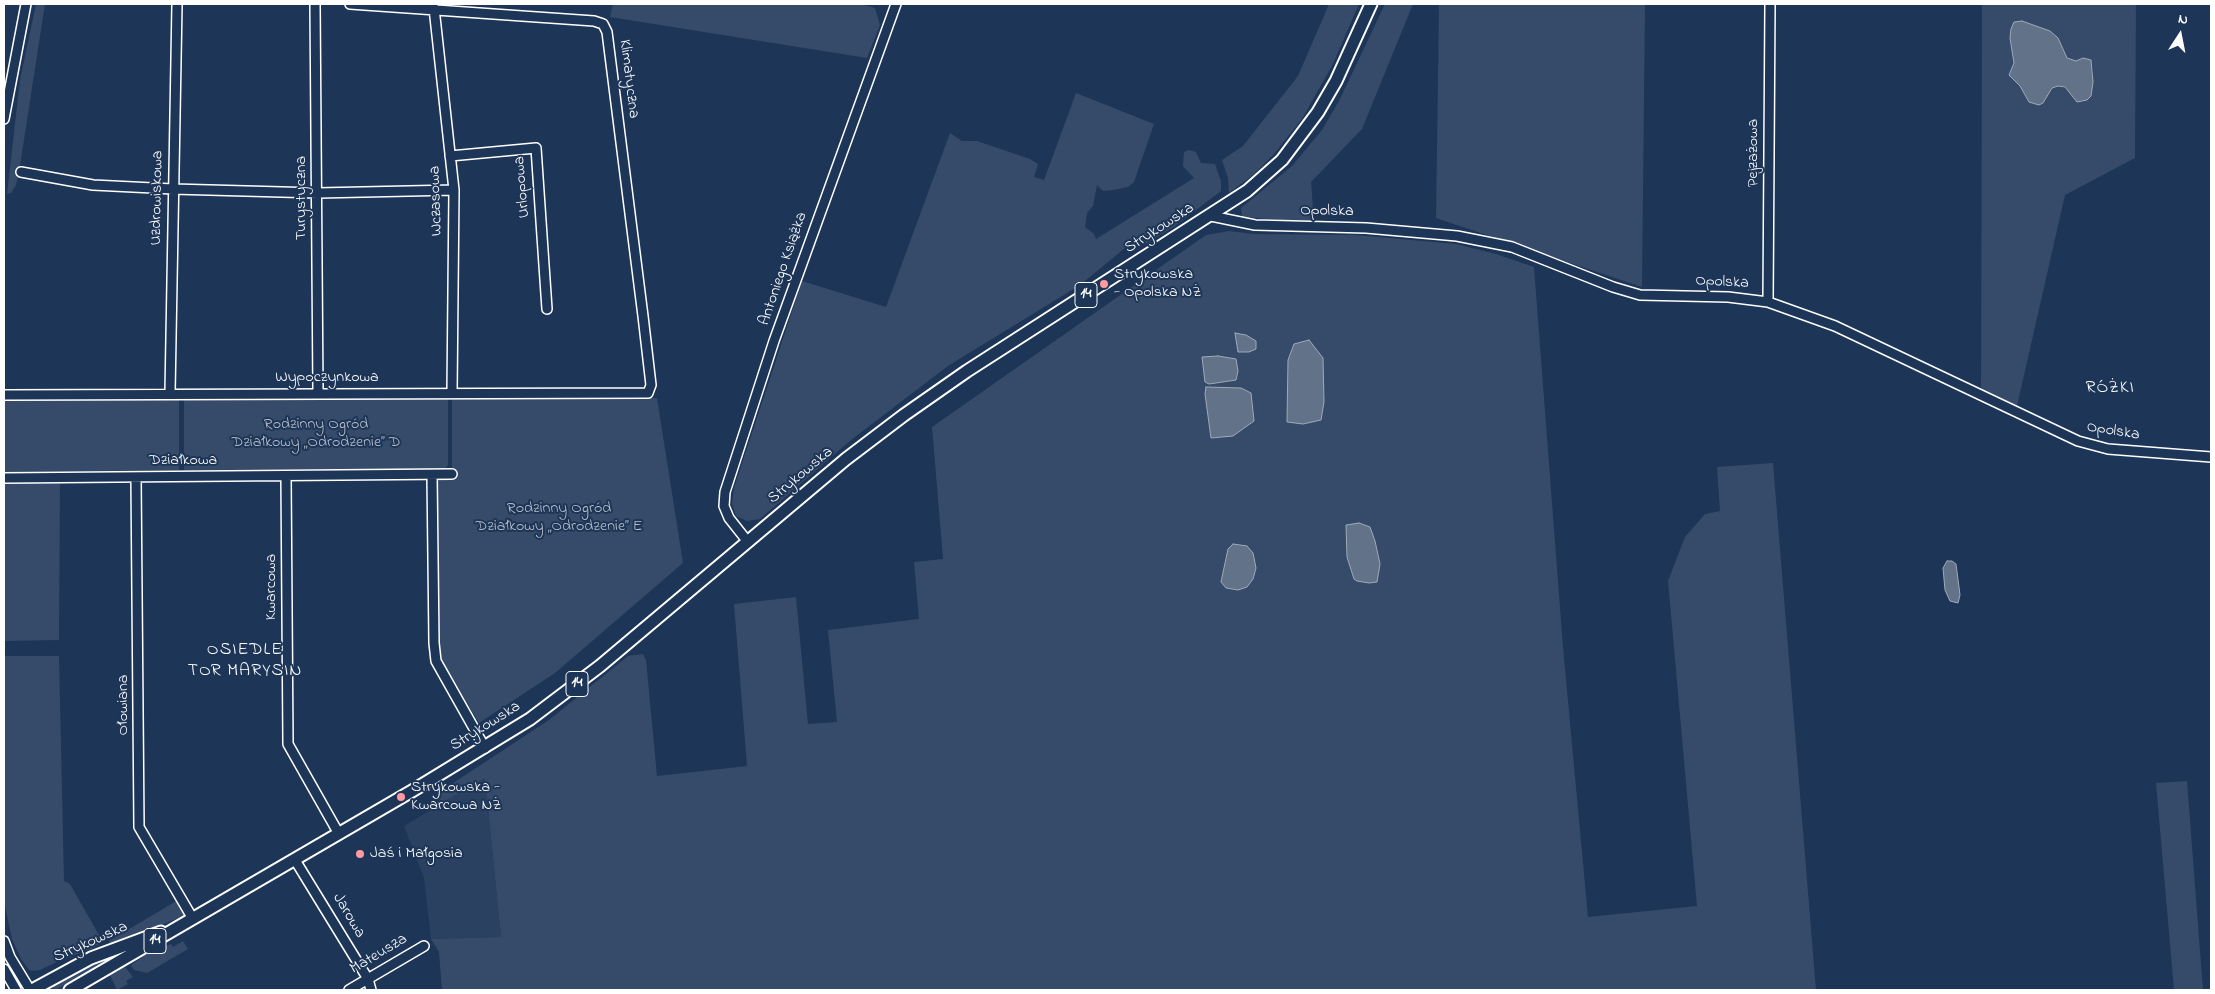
<!DOCTYPE html>
<html>
<head>
<meta charset="utf-8">
<style>
	body { margin:0 }
	#map { position:relative; width:2215px; height:994px; overflow:hidden; background:#1d3557; font-family:"Indie Flower",sans-serif }
	canvas { display:block }
	.frame { position:absolute; inset:0; border:5px solid #fff; pointer-events:none }
	.north { position:absolute; left:2155px; top:10px; width:50px; height:50px; -webkit-text-stroke:4px #1d3557; paint-order:stroke; rotate:11deg; font-size:14px; font-weight:700; line-height:20px; text-align:center; color:#fff }
	.north::after { content:''; display:block; margin:auto; width:18px; height:22px; background:#fff; clip-path:polygon(50% 0,100% 100%,50% 72%,0 100%) }
</style>
</head>
<body>
<div id="map">
<canvas width="2215" height="994"></canvas>
<div class="frame"></div>
<div class="north">N</div>
</div>
<script>
const context = document.querySelector('canvas').getContext('2d');
context.lineJoin = 'round';
function paint(path, color) {
  context.fillStyle = color;
  context.fill(path, 'evenodd');
}
function shape(rows) {
  const path = new Path2D();
  for (const r of rows) {
    path.moveTo(r[0], r[1]);
    for (let i = 2; i < r.length; i += 2) path.lineTo(r[i], r[i + 1]);
  }
  return path;
}
function strokePath(path, color, width, dash) {
  context.strokeStyle = color;
  context.lineWidth = width;
  context.lineCap = dash ? 'butt' : 'round';
  context.setLineDash(dash || []);
  context.stroke(path);
}
function label(font, color, halo, rows, align = 'center') {
  context.font = font + ' "Indie Flower",sans-serif';
  context.lineWidth = 4;
  context.setLineDash([]);
  context.textBaseline = 'middle';
  context.strokeStyle = halo;
  context.fillStyle = color;
  for (const [text, x, y, turn = 0] of rows) {
    context.save();
    context.translate(x, y);
    context.rotate((+turn || 0) * Math.PI / 180);
    context.textAlign = isNaN(turn) ? turn : align;
    if (halo) context.strokeText(text, 0, 0);
    context.fillText(text, 0, 0);
    context.restore();
  }
}
const built = shape([
	[485,777,501,937,431,939,424,878,404,826]
]);
const green = shape([
	[36,4,45,4,19,172,16,185,11,193,7,194,20,80],
	[613,4,860,4,875,8,880,25,867,58,610,17],
	[1329,4,1359,4,1333,64,1302,119,1274,154,1254,174,1229,193,1228,178,1222,160,1243,146,1298,76],
	[1385,4,1413,4,1362,129,1311,182,1314,222,1242,217,1241,208,1292,166,1322,130,1339,101],
	[1439,4,1645,4,1642,287,1436,218],
	[1982,4,2136,4,2135,158,2065,195,2017,406,1981,390],
	[2010,38,2058,38,2067,58,2076,61,2083,58,2091,60,2093,72,2091,96,2058,86,2052,88,2043,103,2029,102,2020,86,2009,75,2014,63],
	[1076,93,1154,124,1134,182,1128,187,1113,190,1103,191,1097,185,1093,206,1087,213,1085,227,1094,234,1096,239,1194,178,1183,166,1184,152,1189,150,1196,152,1201,163,1215,164,1221,181,1221,191,1175,226,1144,245,1130,244,1080,285,948,366,851,440,760,519,747,521,736,516,732,504,734,488,802,281,886,307,950,133,962,141,977,141,1030,159,1038,164,1034,177,1044,180],
	[1229,231,1254,234,1355,235,1456,244,1496,254,1534,267,1563,647,1588,917,1697,906,1668,581,1685,537,1705,514,1720,511,1717,467,1773,463,1816,990,442,990,439,952,431,939,501,937,485,778,438,805,441,791,549,720,628,656,643,654,646,660,657,776,747,766,734,604,796,597,808,724,837,722,828,630,919,619,914,562,943,559,932,427,1206,235],
	[4,398,179,398,179,470,4,472],
	[657,398,683,563,555,673,479,723,443,663,438,645,437,479,452,478,452,399],
	[184,399,448,399,448,465,445,469,184,470],
	[4,483,60,483,59,640,4,641],
	[4,656,59,656,64,881,70,884,103,942,91,949,61,960,40,970,34,971,29,970,21,959,12,939,4,902],
	[2187,781,2203,990,2174,990,2156,783],
	[178,900,185,914,184,916,111,945,109,941],
	[183,941,188,949,147,973,134,970,131,965,150,952,171,944,173,947],
	[117,954,56,990,52,987,90,964],
	[125,967,133,977,126,981,128,984,117,990,110,975]
]);
const water = shape([
	[2022,21,2050,31,2058,38,2067,58,2076,61,2083,58,2091,60,2093,82,2091,96,2087,100,2077,102,2065,87,2058,86,2052,88,2043,103,2039,105,2029,102,2020,86,2009,75,2014,63,2010,38,2011,29,2014,22,2022,21],
	[1235,333,1246,335,1256,341,1256,349,1249,352,1238,352,1235,333],
	[1309,340,1323,358,1324,402,1321,420,1303,424,1287,422,1288,360,1294,344,1309,340],
	[1218,356,1236,359,1238,371,1236,380,1209,384,1205,382,1202,357,1218,356],
	[1206,387,1241,388,1251,393,1254,421,1233,436,1211,438,1205,394,1206,387],
	[1359,523,1370,527,1375,541,1380,564,1377,582,1369,583,1357,581,1354,579,1347,557,1346,525,1359,523],
	[1233,544,1247,546,1253,553,1256,568,1253,579,1247,587,1238,590,1226,588,1221,582,1228,549,1233,544],
	[1947,561,1952,561,1956,564,1960,595,1958,603,1950,601,1945,590,1943,568,1947,561]
]);
const minor = shape([
	[315,4,318,393],
	[434,8,454,190,452,393],
	[4,119,26,4],
	[450,156,536,148,547,309],
	[21,172,93,185,173,189,318,193,454,190],
	[1211,216,1255,225,1366,228,1457,236,1512,247,1613,287,1640,295,1728,297,1768,302,1835,326,2078,441,2108,449,2211,457],
	[1768,302,1770,4],
	[170,393,177,4],
	[4,395,648,393,651,385,643,316,607,32,603,24,594,21,350,4],
	[432,475,434,643,436,661,485,748],
	[286,476,288,744,339,834],
	[136,477,139,827,193,919],
	[4,478,452,474],
	[748,542,729,518,724,506,725,492,774,341,896,4],
	[295,860,368,979,371,990],
	[4,941,10,957,30,990],
	[4,969,16,990],
	[349,990,424,946]
]);
const major = shape([
	[32,990,91,958,161,932],
	[70,990,412,791,530,719,600,666,846,459,904,415,967,371,1247,191,1282,160,1318,112,1336,81,1371,4]
]);
const markers = [
	[1104,284,5,"#ff9aa2"],
	[401,797,5,"#ff9aa2"],
	[360,854,5,"#ff9aa2"]
];
const shields = [
	[1086,295,22],
	[577,684,22],
	[155,941,22]
];
const shieldNames = [
	["14",1086,295],
	["14",577,684],
	["14",155,941]
];
const streetNames = [
	["Klimatyczna",628,79,83],
	["Pejzażowa",1754,153,-90],
	["Urlopowa",523,187,-95],
	["Uzdrowiskowa",158,198,-89],
	["Turystyczna",302,198,-90],
	["Wczasowa",437,201,-92],
	["Opolska",1327,212,1],
	["Strykowska",1160,229,-33],
	["Antoniego Książka",784,269,-71],
	["Opolska",1722,283,3],
	["Wypoczynkowa",327,378],
	["Opolska",2113,432,9],
	["Działkowa",183,461],
	["Strykowska",801,476,-40],
	["Kwarcowa",272,587,-90],
	["Ołowiana",124,705,-90],
	["Strykowska",486,727,-32],
	["Jarowa",348,916,59],
	["Strykowska",91,943,-24],
	["Mateusza",379,955,-31]
];
const poiNames = [
	["Strykowska",1114,275],
	["- Opolska NŻ",1114,293],
	["Strykowska -",411,788],
	["Kwarcowa NŻ",411,806],
	["Jaś i Małgosia",370,854]
];
const parkNames = [
	["Rodzinny Ogród",316,425],
	["Działkowy „Odrodzenie” D",316,443],
	["Rodzinny Ogród",559,509],
	["Działkowy „Odrodzenie” E",559,527]
];
const neighbourhoodNames = [
	["RÓŻKI",2110,389],
	["OSIEDLE",245,651],
	["TOR MARYSIN",245,672]
];
paint(built, '#2a4161');
paint(green, '#364b69');
paint(water, '#617289');
strokePath(water, '#a0aab8', 1);
strokePath(minor, '#fff', 12);
strokePath(major, '#fff', 15);
strokePath(minor, '#1d3557', 9);
strokePath(major, '#1d3557', 11);
for (const [x, y, r, color] of markers) {
  const dot = new Path2D();
  dot.arc(x, y, r, 0, 2 * Math.PI);
  context.fillStyle = color;
  context.fill(dot);
  strokePath(dot, '#1d3557', 2);
}
for (const [x, y, w] of shields) {
  const box = new Path2D();
  box.roundRect(x - w / 2, y - 12.5, w, 25, 4);
  context.fillStyle = '#1d3557';
  context.fill(box);
  strokePath(box, '#fff', 1);
}
label('bold 15px', '#fff', null, shieldNames);
label('16px', '#fff', '#1d3557', streetNames);
label('16px', '#fff', '#1d3557', poiNames, 'left');
label('16px', '#b9c0ca', '#1d3557', parkNames);
context.letterSpacing = '1px';
label('18px', '#fff', '#1d3557', neighbourhoodNames);
context.letterSpacing = '0px';
</script>
</body>
</html>
